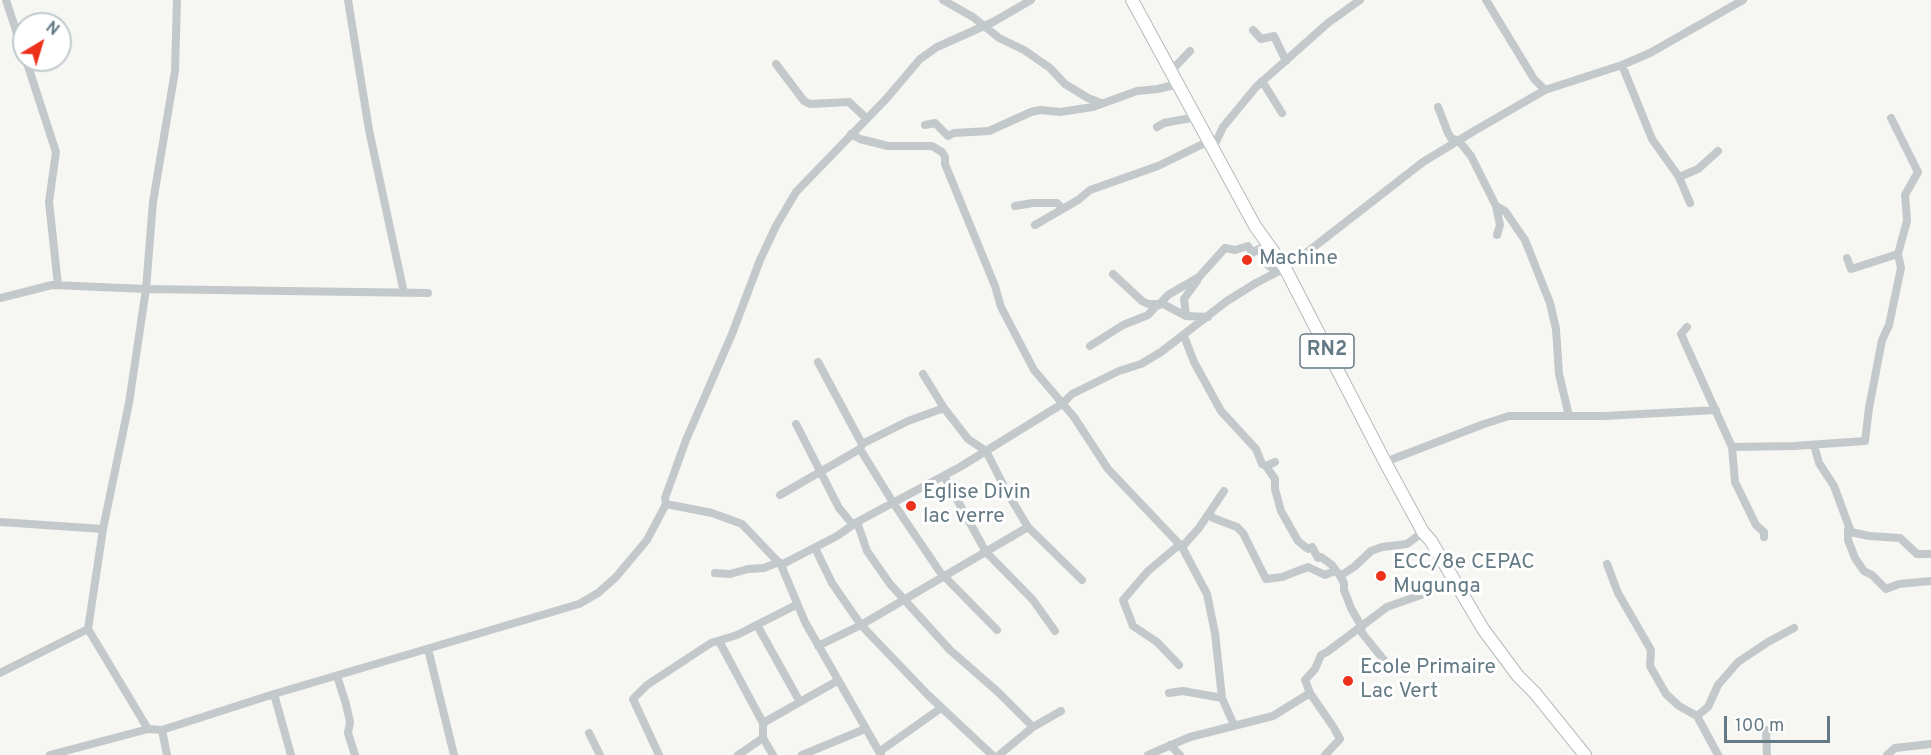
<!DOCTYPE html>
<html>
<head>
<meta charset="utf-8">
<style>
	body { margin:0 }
	#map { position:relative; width:1931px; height:755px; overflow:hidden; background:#f6f6f2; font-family:Overpass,sans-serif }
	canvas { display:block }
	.north { position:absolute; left:12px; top:12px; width:60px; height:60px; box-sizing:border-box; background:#fff; border:2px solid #c1cace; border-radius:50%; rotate:38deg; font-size:16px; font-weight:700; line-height:24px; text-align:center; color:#637a85 }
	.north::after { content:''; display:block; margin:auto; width:21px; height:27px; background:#ed311b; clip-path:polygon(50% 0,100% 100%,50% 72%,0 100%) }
	.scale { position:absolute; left:1724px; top:716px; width:106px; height:27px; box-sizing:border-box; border:3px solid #637a85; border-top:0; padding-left:8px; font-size:18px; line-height:21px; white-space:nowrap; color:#637a85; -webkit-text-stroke:4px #fff; paint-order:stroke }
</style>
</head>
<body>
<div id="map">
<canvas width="1931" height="755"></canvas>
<div class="north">N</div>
<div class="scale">100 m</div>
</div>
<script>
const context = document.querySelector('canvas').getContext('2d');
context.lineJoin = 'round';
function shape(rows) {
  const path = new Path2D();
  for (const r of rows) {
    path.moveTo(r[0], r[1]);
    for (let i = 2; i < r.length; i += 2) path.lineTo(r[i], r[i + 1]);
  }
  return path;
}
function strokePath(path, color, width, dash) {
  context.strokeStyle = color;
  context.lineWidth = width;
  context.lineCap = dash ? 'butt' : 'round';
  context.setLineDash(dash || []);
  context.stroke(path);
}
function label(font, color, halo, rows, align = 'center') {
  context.font = font + ' Overpass,sans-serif';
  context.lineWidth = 6;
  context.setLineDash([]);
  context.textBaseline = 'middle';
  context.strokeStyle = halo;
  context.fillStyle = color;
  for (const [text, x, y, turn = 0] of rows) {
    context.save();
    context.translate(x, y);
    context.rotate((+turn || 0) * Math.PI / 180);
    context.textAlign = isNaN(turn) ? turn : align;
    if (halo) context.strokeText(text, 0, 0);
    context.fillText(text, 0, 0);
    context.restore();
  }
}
const minor = shape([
	[6,0,24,55],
	[348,0,369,130,404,293],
	[943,0,973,17,999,38,1024,50,1050,68,1065,84,1088,98,1101,103],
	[1486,0,1534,79,1545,90],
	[1253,30,1261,39,1274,36,1286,61],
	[26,60,56,152,49,202,58,285],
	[776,64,804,101,810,104,849,102,866,118],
	[1622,65,1652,139,1679,177,1690,203],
	[1170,72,1190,51],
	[1262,81,1282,113],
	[1438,107,1448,133,1451,138,1459,141,1471,156,1496,206,1500,225,1497,235],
	[925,125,935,123,948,136,954,133,989,131,1031,112,1040,110,1060,112,1093,107,1137,91,1158,89,1178,84],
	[1157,127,1164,123,1196,117],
	[851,134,860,139,888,146,932,146,942,152,945,157,945,164,995,286,1001,307,1034,370,1074,417,1108,469,1182,547,1207,594,1215,633,1222,698,1234,725],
	[1213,148,1223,127,1256,87,1328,23,1360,0],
	[1679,177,1698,169,1718,151],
	[1015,206,1033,203,1057,203,1062,208],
	[1496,206,1505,211,1525,240,1550,303,1556,329,1559,374,1569,416],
	[1035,225,1078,200,1090,190,1158,166,1209,141],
	[1847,258,1851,269,1898,254],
	[1113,274,1142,301,1148,304,1163,304,1186,316,1208,317],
	[0,298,52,285,146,289,428,293],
	[1159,305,1168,295,1199,277,1225,248,1235,250,1248,246,1252,253,1259,249,1268,265,1277,272],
	[1186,316,1184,299,1197,281],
	[1687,327,1681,334,1732,447,1794,446,1865,441,1869,408,1882,340,1889,325,1901,268,1898,254,1907,221,1905,195,1918,172,1891,118],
	[1184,336,1194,362,1221,411,1256,449,1262,464,1266,466,1275,462],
	[1090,346,1123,325,1148,315,1157,305],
	[818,362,862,444],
	[923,374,944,408,968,439,986,451,1008,494,1028,527,1082,580],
	[944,408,908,421,862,444,860,449,894,504,940,572,997,630],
	[796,424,839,508,853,525],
	[1814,445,1819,463,1834,486,1851,532,1869,536,1900,538,1917,554,1931,554],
	[1732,447,1735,482,1756,525,1764,532,1764,537],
	[1385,462,1484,424,1509,416,1604,416,1716,410],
	[1266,466,1275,479,1275,489,1281,511,1298,541,1308,549,1312,547,1318,558,1321,557,1332,565,1340,576,1344,583,1344,590,1351,608,1361,626,1362,633,1392,670],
	[944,476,986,552,1033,600,1055,631],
	[780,495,860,449],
	[666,504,712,513,742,524,781,565,837,536,857,522,960,467,1062,404,1072,394,1119,371,1141,364,1161,352,1227,301,1256,283,1285,268,1310,250,1423,162,1474,131,1545,90,1622,65,1650,53,1743,0],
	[1209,513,1213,518,1237,527,1243,533,1266,579,1282,577,1308,567,1325,575,1335,571],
	[0,522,103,529],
	[857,522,867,551,890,584,950,650,998,692,1033,727],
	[1848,529,1848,540,1855,558,1864,571,1872,575,1886,589,1899,584,1931,581],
	[1179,545,1148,571,1123,600,1133,626,1157,642,1179,665],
	[1182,547,1199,528,1224,491],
	[815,548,832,583,861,625,927,694,992,755],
	[1607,564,1618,593,1651,650,1650,666,1666,694,1679,706,1697,716,1718,755],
	[781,565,805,622,881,755],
	[715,573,730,574,748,569,764,568,779,562],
	[1340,576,1354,567,1371,551,1382,547,1407,544,1423,532],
	[757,625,800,702],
	[719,641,763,723],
	[818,646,861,625,1028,527],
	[428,649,454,755],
	[0,673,88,629],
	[337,676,346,704,350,722,348,733,355,755],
	[1169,693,1183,691,1222,698],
	[1310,693,1334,728,1340,739,1325,755],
	[274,694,291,755],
	[1697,716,1708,707,1718,685,1738,662,1768,642,1794,628],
	[148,729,88,629,103,529,129,403,146,289,153,202,175,71,177,0],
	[162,730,167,755],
	[1766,730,1767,755],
	[589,733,600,755],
	[763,738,773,755],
	[1170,745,1180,755],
	[879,752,941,708],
	[50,755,148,729,162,730,274,694,579,604,598,593,616,577,647,540,666,504,665,498,686,440,732,334,760,260,776,226,796,192,887,98,920,59,937,47,993,22,1031,0],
	[659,755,633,699,647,685,711,643,737,635,796,605],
	[738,755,763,738,763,723,837,681],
	[802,755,865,729],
	[999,755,1033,727,1061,711],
	[1148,755,1190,737,1273,716,1310,693,1305,680,1315,669,1321,655,1327,652,1387,607,1455,583],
	[1887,755,1895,748,1931,744]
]);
const highway = shape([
	[1132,0,1255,226,1285,268,1385,462,1423,532,1431,541,1483,629,1518,676,1535,693,1585,755]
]);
const markers = [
	[1247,260,6,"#ed311b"],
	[911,506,6,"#ed311b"],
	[1381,576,6,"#ed311b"],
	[1348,681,6,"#ed311b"]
];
const shields = [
	[1327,351,54]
];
const shieldNames = [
	["RN2",1327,351]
];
const poiNames = [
	["Machine",1259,260],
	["Eglise Divin",923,494],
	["lac verre",923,518],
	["ECC/8e CEPAC",1393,564],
	["Mugunga",1393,588],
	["Ecole Primaire",1360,669],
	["Lac Vert",1360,693]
];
strokePath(highway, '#b5babc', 14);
strokePath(minor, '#c3c8ca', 8);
strokePath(highway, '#fff', 12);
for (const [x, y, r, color] of markers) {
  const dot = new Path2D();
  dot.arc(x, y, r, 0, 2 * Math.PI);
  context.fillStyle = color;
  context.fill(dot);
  strokePath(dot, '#fff', 2);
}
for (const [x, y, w] of shields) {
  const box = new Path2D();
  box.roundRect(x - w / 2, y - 17, w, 34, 4.5);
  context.fillStyle = '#fff';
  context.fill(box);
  strokePath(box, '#637a85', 1.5);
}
label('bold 20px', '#637a85', null, shieldNames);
label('21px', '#637a85', '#fff', poiNames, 'left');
</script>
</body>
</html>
